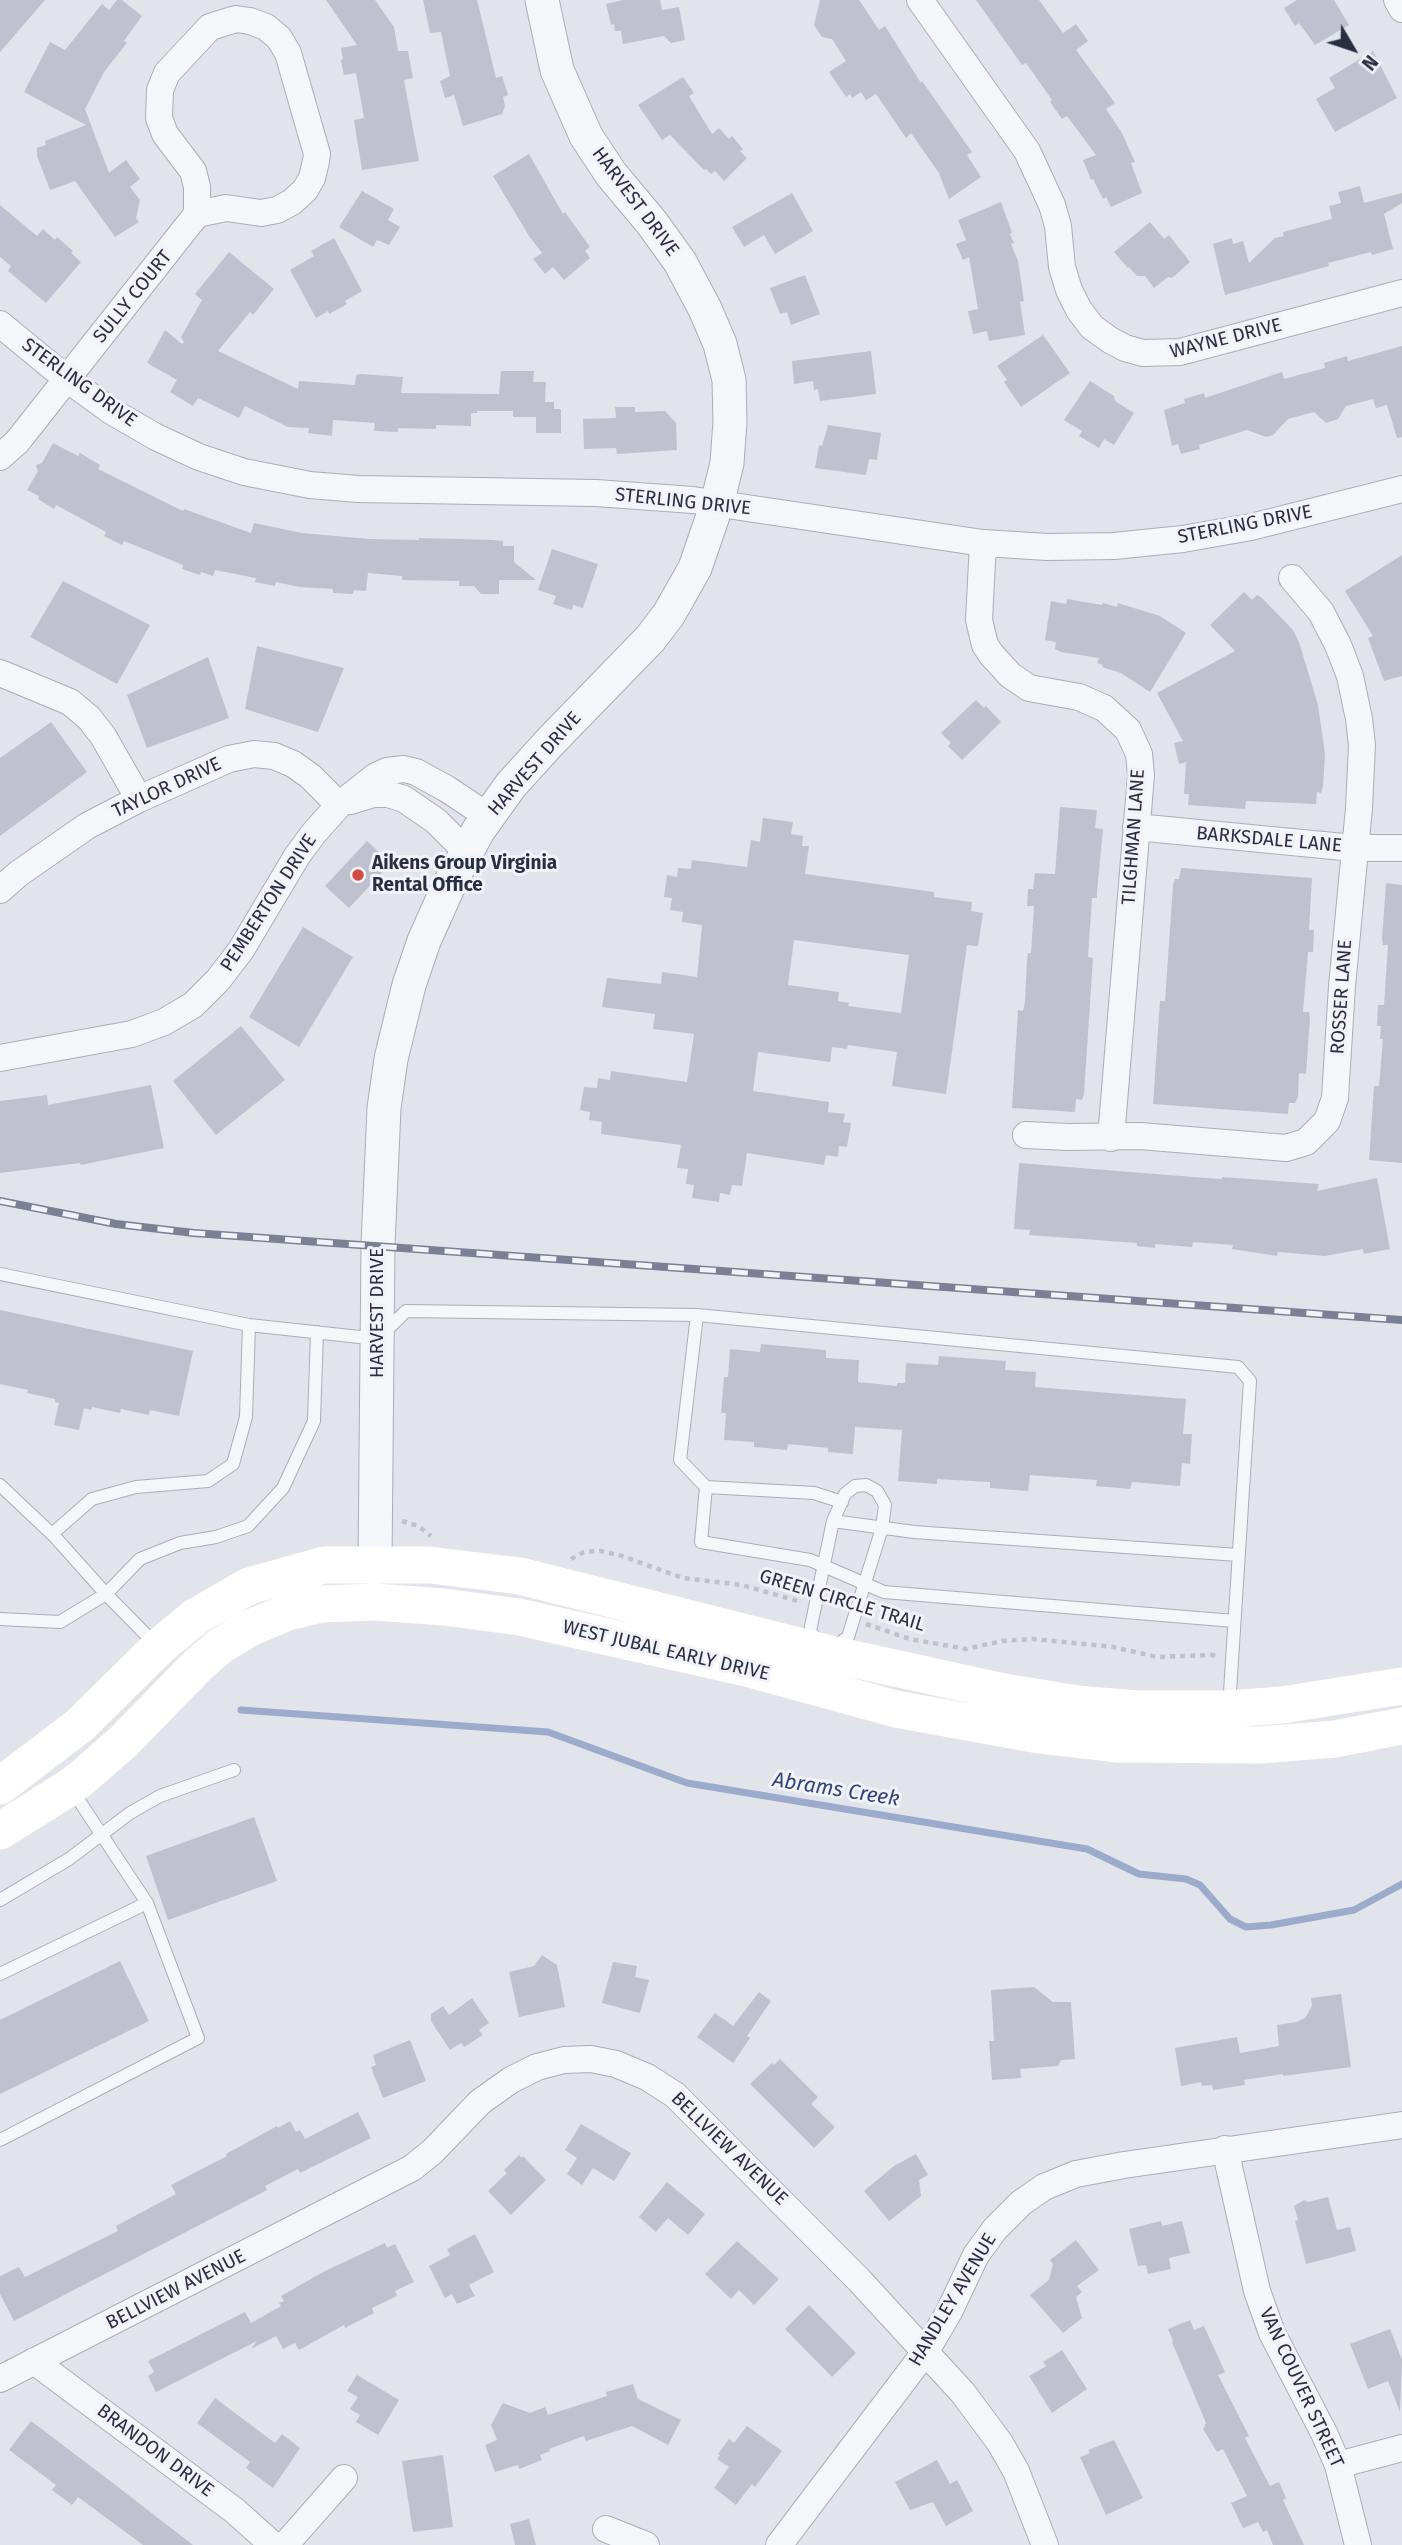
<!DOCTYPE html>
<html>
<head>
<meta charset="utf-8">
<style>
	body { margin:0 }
	#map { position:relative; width:1402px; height:2545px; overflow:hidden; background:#e2e4eb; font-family:"Fira Sans",sans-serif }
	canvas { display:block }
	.north { position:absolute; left:1318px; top:14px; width:70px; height:70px; -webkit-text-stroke:5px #f2f3f8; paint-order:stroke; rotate:129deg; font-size:19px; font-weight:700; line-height:28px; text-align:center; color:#292e43 }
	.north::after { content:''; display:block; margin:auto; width:24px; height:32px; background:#292e43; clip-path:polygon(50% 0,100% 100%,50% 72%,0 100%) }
</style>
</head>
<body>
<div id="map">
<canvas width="1402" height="2545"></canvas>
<div class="north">N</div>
</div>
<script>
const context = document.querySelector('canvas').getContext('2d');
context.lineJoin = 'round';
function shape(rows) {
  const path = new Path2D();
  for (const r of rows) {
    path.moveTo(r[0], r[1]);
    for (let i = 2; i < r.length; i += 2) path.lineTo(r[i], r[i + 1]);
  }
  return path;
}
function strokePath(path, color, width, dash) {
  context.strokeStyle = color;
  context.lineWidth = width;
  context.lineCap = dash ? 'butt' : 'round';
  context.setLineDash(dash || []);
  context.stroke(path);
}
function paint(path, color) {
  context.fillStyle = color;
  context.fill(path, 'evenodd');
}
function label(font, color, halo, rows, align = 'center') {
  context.font = font + ' "Fira Sans",sans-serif';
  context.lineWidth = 6;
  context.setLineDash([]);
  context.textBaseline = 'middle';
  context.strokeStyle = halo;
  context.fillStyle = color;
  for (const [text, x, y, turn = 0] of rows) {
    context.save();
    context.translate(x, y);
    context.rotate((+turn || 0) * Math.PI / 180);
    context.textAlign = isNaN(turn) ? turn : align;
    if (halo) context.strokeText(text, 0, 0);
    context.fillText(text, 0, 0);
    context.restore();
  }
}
const stream = shape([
	[241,1710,548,1732,687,1783,1087,1849,1139,1874,1186,1879,1200,1885,1230,1919,1246,1927,1271,1925,1354,1910,1402,1884]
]);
const building = shape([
	[0,0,45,0,0,52],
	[117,0,122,0,142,16,124,41,127,43,104,72,85,109,109,173,126,160,140,179,130,187,140,200,136,218,139,222,115,237,75,181,50,190,37,156,37,148,46,145,45,141,86,125,24,92,50,42,65,50,102,4,109,10],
	[326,0,375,0,394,27,398,51,408,51,413,78,404,80,419,161,362,170,354,120,364,118,356,73,344,75,341,60,343,59,341,48,357,45],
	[423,0,477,0,496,78,502,76,508,95,503,97,505,106,502,114,463,126,454,95,445,98,440,81,450,76,441,32,430,33],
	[623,0,660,0,662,10,679,7,685,40,671,43,664,36,623,44,621,31,615,31,614,24,611,25,606,4],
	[820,0,859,0,879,30,885,26,921,83,922,81,972,152,967,155,981,177,949,199,939,173,911,133,906,138,876,94,866,100,861,92,852,98,850,94,846,97,829,72,846,61,832,39,822,37,814,25],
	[976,0,1039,0,1063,33,1076,24,1088,41,1076,50,1115,103,1106,109,1122,133,1135,162,1131,163,1142,193,1111,207,1106,197,1103,199,1093,179,1091,180,1083,160,1096,155,1067,116,1062,119,1050,102,1052,100,1026,63,1022,65],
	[1297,0,1334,0,1349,25,1315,45,1299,23,1295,26,1284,8],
	[1373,51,1397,98,1335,132,1316,99,1335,88,1329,78],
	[683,77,694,93,689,96,712,134,719,128,729,139,732,136,743,149,740,151,747,158,724,181,715,171,711,174,706,169,704,170,670,135,662,140,638,105],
	[529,154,563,214,565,212,590,247,585,251,590,258,564,280,553,267,545,274,533,259,542,253,529,236,493,176],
	[1360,186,1364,203,1402,193,1402,203,1384,214,1393,249,1372,255,1371,252,1328,263,1329,266,1225,295,1213,244,1232,238,1233,244,1243,241,1249,263,1275,238,1284,236,1283,232,1332,219,1329,206,1341,203,1338,192],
	[362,191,394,209,388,220,400,227,389,245,377,240,373,247,339,227],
	[792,193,813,231,775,254,764,235,744,247,732,227],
	[1001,202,1012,233,1010,234,1014,243,1011,244,1018,261,1024,301,1020,302,1025,335,989,341,987,331,973,334,968,311,978,309,969,257,963,260,956,244,966,240,958,220],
	[0,205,37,236,43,229,55,240,57,237,73,251,71,253,81,262,46,303,8,271,11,266,0,257],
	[1150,222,1164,239,1169,235,1190,262,1172,278,1168,277,1154,288,1145,276,1137,276,1129,267,1128,268,1114,252],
	[334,238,362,291,345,301,347,304,329,314,328,311,316,318,290,270,314,256,311,251],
	[229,252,274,289,253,315,250,312,218,351,298,389,299,381,355,385,356,375,360,374,403,377,401,393,499,394,501,371,534,371,533,382,546,382,545,402,554,402,554,409,561,409,561,433,536,433,536,417,513,417,513,411,477,411,477,413,471,413,471,426,436,425,436,429,398,428,398,432,374,431,375,423,333,420,332,436,308,433,309,428,288,427,245,406,239,418,198,398,193,406,170,392,177,380,147,363,165,330,182,344,184,342,181,337,202,300,195,294],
	[805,275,820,314,791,325,787,312,780,314,770,288],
	[1043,335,1070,373,1021,407,1004,382,1007,380,997,366],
	[1402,346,1402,437,1397,438,1387,405,1376,408,1373,399,1346,406,1338,419,1326,423,1314,412,1288,419,1273,435,1266,437,1247,430,1199,445,1200,449,1181,454,1178,444,1172,446,1164,410,1185,403,1184,399,1204,393,1205,398,1282,372,1284,379,1325,368,1324,363,1347,356,1348,361],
	[871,351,876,394,820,401,818,389,814,390,813,381,794,384,792,361],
	[1090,381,1114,396,1115,401,1134,413,1114,445,1104,439,1099,448,1079,436,1082,431,1064,420],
	[615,407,635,407,635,412,665,411,676,423,677,450,617,454,616,448,584,449,583,419,616,418],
	[828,425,881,433,877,460,869,459,866,475,815,468,819,445,822,446],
	[53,443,78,456,80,453,100,465,98,469,183,511,184,509,251,533,254,523,302,533,370,539,419,540,419,538,494,540,503,541,503,546,514,546,514,562,536,580,499,580,499,594,481,594,474,586,459,586,459,581,402,580,402,576,368,573,366,591,354,590,353,594,333,593,333,589,300,587,276,582,275,586,255,582,256,578,215,570,213,576,201,572,200,575,182,569,183,565,124,541,122,545,104,536,106,532,56,505,54,509,38,499,39,496,27,490,38,471,36,465,42,463],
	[552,549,598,564,583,608,573,605,572,610,553,604,556,596,538,590],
	[1402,555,1402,676,1384,681,1368,638,1373,636,1345,591],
	[63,581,150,625,117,684,30,637],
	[1244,592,1252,600,1257,595,1262,598,1293,630,1299,642,1318,705,1325,754,1323,786,1321,793,1317,792,1316,804,1246,801,1245,809,1188,805,1189,794,1184,794,1186,762,1179,764,1174,743,1183,741,1157,693,1235,651,1210,625],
	[1067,599,1102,605,1103,603,1117,607,1118,603,1160,616,1186,633,1150,692,1121,673,1102,667,1103,665,1097,663,1099,658,1061,652,1055,649,1056,642,1045,640,1051,601,1066,604],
	[257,646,344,668,318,732,245,709],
	[208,657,229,718,147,748,127,695],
	[976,700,984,708,986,706,1001,722,962,760,948,746,951,743,941,733],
	[51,722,87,772,0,836,0,758],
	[1060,807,1097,810,1095,828,1103,829,1097,892,1097,898,1092,898,1088,957,1093,958,1084,1094,1082,1100,1076,1099,1075,1112,1012,1108,1018,1010,1023,1011,1025,1002,1027,960,1028,953,1031,953,1034,906,1027,906,1028,889,1033,889,1035,873,1055,874],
	[763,818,793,822,791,834,803,836,802,846,809,846,805,874,934,892,934,897,972,902,971,911,983,913,978,946,967,945,946,1094,892,1086,897,1052,848,1045,847,1049,832,1047,830,1062,758,1052,753,1091,829,1102,828,1112,845,1114,843,1122,851,1123,847,1147,839,1146,838,1157,826,1155,824,1165,747,1153,742,1186,732,1185,730,1195,720,1193,719,1202,692,1198,694,1185,686,1184,688,1169,677,1168,681,1145,601,1134,602,1122,589,1120,590,1112,580,1110,584,1087,597,1088,598,1078,610,1080,611,1071,687,1082,694,1034,653,1029,655,1014,602,1007,607,978,661,984,662,972,697,977,702,925,682,922,683,912,670,910,672,898,664,897,667,875,677,877,678,868,691,869,692,860,747,867,751,840,760,842],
	[794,940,909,955,901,1013,848,1006,849,1003,838,1001,839,992,788,985],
	[367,841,391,863,349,908,325,886],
	[1181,868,1312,878,1309,930,1314,930,1313,952,1308,952,1303,1012,1309,1012,1310,1018,1306,1074,1299,1073,1298,1097,1295,1103,1289,1103,1288,1114,1153,1104,1160,1001,1165,1001,1173,885,1175,879,1179,879],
	[1386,883,1402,885,1402,1163,1369,1160,1374,1086,1379,1086,1383,1039,1380,1039,1381,1026,1377,1026,1378,1005,1384,1005,1388,945,1383,945,1382,939],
	[303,927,353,957,299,1047,249,1017],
	[241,1026,285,1080,216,1135,173,1081],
	[151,1085,164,1148,81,1165,80,1163,0,1173,0,1101,47,1095,48,1105],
	[1019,1163,1193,1177,1222,1179,1222,1177,1319,1184,1317,1191,1377,1178,1390,1249,1364,1254,1363,1249,1325,1256,1278,1252,1277,1256,1232,1249,1233,1245,1193,1242,1192,1247,1155,1244,1155,1248,1137,1246,1137,1243,1029,1235,1030,1230,1014,1229],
	[0,1310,193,1351,179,1416,150,1410,149,1415,121,1409,120,1413,92,1407,91,1410,84,1408,79,1430,54,1425,59,1403,55,1402,55,1399,27,1393,28,1390,0,1384],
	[761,1344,826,1350,826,1358,859,1360,858,1382,897,1386,897,1383,905,1383,906,1363,938,1365,939,1356,1006,1361,1005,1370,1036,1372,1035,1387,1186,1399,1183,1434,1192,1434,1190,1464,1182,1463,1180,1486,1132,1482,1130,1489,1096,1486,1097,1480,1030,1475,1028,1491,990,1488,990,1482,937,1479,937,1484,898,1481,902,1430,855,1427,853,1454,828,1452,828,1448,788,1444,787,1450,754,1447,754,1442,724,1440,726,1413,721,1413,724,1377,728,1377,730,1349,760,1352],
	[254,1817,277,1881,168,1920,146,1856],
	[542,1955,557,1965,565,2007,519,2017,509,1972,534,1966],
	[120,1961,149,2021,0,2094,0,2020],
	[613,1962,637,1966,635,1977,649,1980,640,2013,602,2003],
	[1034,1987,1053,2002,1071,2002,1075,2059,1061,2060,1058,2066,1020,2069,1021,2078,992,2080,989,2041,994,2041,991,1990],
	[759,1992,771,2001,747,2036,750,2038,733,2063,697,2037,715,2013,733,2026],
	[1341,1994,1351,2067,1283,2076,1283,2074,1244,2080,1245,2085,1213,2090,1212,2085,1202,2086,1201,2082,1181,2086,1175,2048,1237,2037,1240,2053,1279,2046,1277,2025,1296,2022,1305,2018,1312,2006,1311,1998],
	[472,1998,489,2023,479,2030,483,2035,464,2047,461,2043,450,2050,431,2021,431,2014,443,2006,449,2015],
	[410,2040,426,2081,383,2098,371,2067,376,2065,373,2055],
	[780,2059,818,2097,811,2104,835,2127,814,2148,750,2084,772,2063,774,2065],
	[358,2112,371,2138,300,2173,298,2169,265,2186,267,2190,14,2321,0,2294,0,2276,19,2267,25,2277,118,2231,116,2226,176,2194,171,2185,227,2156,226,2154,277,2126,278,2128,290,2121,296,2132,300,2130,305,2139],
	[581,2124,631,2153,614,2181,593,2168,582,2185,567,2174,577,2158,565,2150],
	[916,2154,928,2175,919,2180,921,2196,889,2221,864,2191,894,2166],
	[519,2155,522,2158,523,2156,546,2180,511,2215,488,2191,507,2173,504,2170],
	[667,2182,705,2214,688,2235,668,2218,656,2232,639,2217],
	[1328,2197,1337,2230,1350,2227,1356,2251,1306,2264,1295,2221,1298,2220,1294,2206,1304,2200,1308,2202],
	[1161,2221,1162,2226,1182,2221,1190,2253,1169,2258,1171,2269,1148,2274,1146,2265,1138,2266,1129,2229],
	[475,2234,494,2272,469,2285,475,2296,457,2304,452,2294,445,2298,429,2266,450,2255,447,2249],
	[1076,2240,1099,2270,1077,2286,1082,2292,1076,2297,1082,2318,1063,2333,1030,2295,1049,2280,1053,2264,1050,2260],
	[737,2241,779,2279,754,2305,739,2290,731,2299,705,2274],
	[385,2243,387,2248,395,2244,414,2282,395,2291,397,2296,372,2308,374,2313,345,2328,344,2325,299,2350,295,2343,283,2349,276,2336,251,2349,257,2341,156,2392,148,2376,154,2372,148,2361,245,2312,251,2323,281,2306,279,2303,284,2301,281,2296,325,2271],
	[809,2305,856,2353,832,2377,785,2329],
	[1190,2320,1194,2330,1204,2326,1225,2372,1218,2375,1249,2436,1245,2438,1270,2486,1279,2482,1286,2498,1283,2500,1304,2545,1273,2545,1267,2530,1263,2532,1258,2522,1243,2528,1231,2503,1247,2496,1223,2449,1217,2452,1203,2429,1206,2423,1172,2342,1173,2341,1168,2329],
	[1390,2329,1402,2360,1400,2412,1388,2381,1368,2389,1350,2344],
	[1062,2350,1087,2389,1052,2413,1029,2376,1046,2366,1043,2362],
	[357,2375,399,2400,378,2435,356,2422,360,2415,350,2409,358,2397,347,2391],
	[633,2384,638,2399,681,2420,668,2445,632,2426,586,2441,584,2436,549,2449,550,2451,540,2455,542,2460,519,2469,518,2465,495,2472,485,2445,497,2440,491,2425,503,2403,530,2413,545,2407,548,2415,607,2396,606,2392],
	[215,2398,275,2443,282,2434,300,2448,273,2488,246,2468,250,2462,197,2423],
	[31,2421,105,2477,193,2545,143,2545,78,2497,72,2505,52,2490,56,2485,9,2450],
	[747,2426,782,2451,755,2487,752,2484,736,2505,714,2488,729,2467,717,2459,720,2455,718,2454,729,2439,734,2443],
	[1114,2440,1143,2498,1106,2515,1080,2457,1090,2453,1088,2450],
	[443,2455,453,2527,413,2532,402,2461],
	[937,2460,950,2484,957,2480,973,2511,946,2526,933,2502,910,2510,895,2482],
	[529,2519,536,2545,515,2545,510,2524]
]);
const path = shape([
	[402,1521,418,1526,431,1536],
	[571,1559,584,1552,600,1551,619,1555,683,1578,742,1585,801,1602],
	[866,1624,910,1639,966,1649,1002,1641,1033,1639,1113,1647,1157,1657,1213,1655,1218,1658]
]);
const service = shape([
	[0,1274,249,1325,378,1339,406,1311,697,1315,1238,1367,1250,1381,1229,1707],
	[697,1315,680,1460,706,1487],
	[0,1485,55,1537,106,1594,140,1559,180,1543,216,1537,248,1526,283,1488,314,1421,317,1332],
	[842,1502,814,1493,706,1487,701,1542,810,1560,884,1592,1234,1621],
	[833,1521,914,1532,1238,1555],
	[52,1534,92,1499,136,1487,208,1481,233,1464,246,1417,249,1325],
	[0,1619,60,1622,106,1594,156,1645],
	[818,1642,810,1631,833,1521,845,1494,855,1486,866,1485,877,1491,885,1505,882,1528,848,1637,833,1648],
	[0,1900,69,1859,130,1813,160,1796,234,1770],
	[0,1974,147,1903],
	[0,2140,198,2038,147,1903,72,1790]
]);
const minor = shape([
	[920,0,1027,151,1052,205,1058,226,1062,267,1069,290,1079,310,1092,327,1110,340,1125,348,1143,353,1180,352,1402,293],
	[1397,0,1402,9],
	[236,19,250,21,266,27,279,38,288,53,317,154,316,161,312,178,305,190,292,202,277,210,261,213,226,208,197,214,197,187,193,171,165,134,159,118,160,90,167,73,210,27,236,19],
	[0,324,67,379,111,411,156,437,199,457,244,472,310,485,358,489,596,493,693,500,983,543,1047,547,1114,546,1183,539,1251,527,1402,489],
	[0,457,17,442,197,214],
	[983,543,979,620,985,645,991,654,1010,675,1029,688,1079,697,1104,708,1128,730,1139,754,1141,775,1111,1138],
	[0,673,70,702,89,718,103,736,139,799],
	[350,801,373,794,388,794,404,799,436,821,466,851],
	[1136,827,1354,848,1402,848],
	[0,890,18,874,87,826,139,799,229,759,254,754,274,756,293,764,310,776,339,805],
	[0,1058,132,1034,164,1022,193,1005,218,980,241,950,297,856,314,833,339,805,376,776,387,771,404,769,416,772,447,789,489,817],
	[1026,1135,1068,1137,1140,1136,1286,1148,1306,1142,1327,1121,1335,1098,1342,986,1359,808,1362,745,1359,719,1350,676,1338,645,1321,612,1292,578],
	[1225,2149,1257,2291,1272,2333,1324,2433,1338,2465,1358,2545],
	[34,2361,235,2511,273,2545],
	[0,2379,412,2168,432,2152,480,2102,511,2080,537,2067,564,2060,591,2059,616,2064,647,2077,675,2095,859,2280,963,2393,1000,2443,1016,2471,1045,2545],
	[1338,2465,1402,2448],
	[606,2529,646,2545],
	[285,2545,344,2478],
	[779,2545,926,2351,949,2312,976,2255,995,2229,1021,2203,1044,2187,1076,2174,1124,2165,1402,2125]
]);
const tertiary = shape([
	[375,1563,378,1245,384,1108,391,1059,409,985,424,941,449,885,478,831,511,785,550,742,650,639,669,614,695,568,717,504,727,463,730,422,729,380,720,344,705,309,680,262,652,223,611,174,586,136,557,70,542,0]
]);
const secondary = shape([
	[0,1786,80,1725,159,1647,195,1617,249,1586,324,1565,429,1565,520,1576,826,1653,1004,1692,1077,1704,1137,1709,1228,1709,1282,1705,1402,1686],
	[0,1831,70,1787,83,1777,124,1741,199,1664,220,1646,250,1628,288,1612,321,1604,375,1602,444,1607,519,1617,746,1668,896,1709,1039,1735,1116,1744,1259,1745,1335,1739,1402,1726]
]);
const rail = shape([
	[0,1201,116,1224,194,1233,1402,1320]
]);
const markers = [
	[358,875,7,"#d24b45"]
];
const streetNames = [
	["HARVEST DRIVE",635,202,53],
	["SULLY COURT",133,297,-51],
	["WAYNE DRIVE",1226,339,-14],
	["STERLING DRIVE",79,383,36],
	["STERLING DRIVE",683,502,6],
	["STERLING DRIVE",1245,525,-11],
	["HARVEST DRIVE",535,764,-49],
	["TAYLOR DRIVE",167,788,-25],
	["TILGHMAN LANE",1134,837,-86],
	["BARKSDALE LANE",1269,840,5],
	["PEMBERTON DRIVE",269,903,-57],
	["ROSSER LANE",1342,997,-86],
	["HARVEST DRIVE",378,1313,-90],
	["GREEN CIRCLE TRAIL",842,1601,17],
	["WEST JUBAL EARLY DRIVE",666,1651,13],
	["BELLVIEW AVENUE",729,2149,44],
	["BELLVIEW AVENUE",176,2290,-27],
	["HANDLEY AVENUE",953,2300,-59],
	["VAN COUVER STREET",1301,2388,65],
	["BRANDON DRIVE",155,2451,37]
];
const poiNames = [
	["Aikens Group Virginia",372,864],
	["Rental Office",372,886]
];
const waterNames = [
	["Abrams Creek",836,1790,9]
];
strokePath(stream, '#9caacb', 7);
paint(building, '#bfc2ce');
strokePath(service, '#aaadb9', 14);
strokePath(minor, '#aaadb9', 28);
strokePath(tertiary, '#aaadb9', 35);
strokePath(path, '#c0c2ca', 4.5, [5, 5]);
strokePath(service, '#f5f6f9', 12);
strokePath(minor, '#f5f6f9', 26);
strokePath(tertiary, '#f5f6f9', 33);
strokePath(secondary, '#fff', 37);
strokePath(rail, '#7b8095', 8);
strokePath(rail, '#f2f3f8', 5, [16]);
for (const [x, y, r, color] of markers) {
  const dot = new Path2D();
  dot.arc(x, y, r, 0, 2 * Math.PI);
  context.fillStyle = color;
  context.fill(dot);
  strokePath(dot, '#f2f3f8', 2.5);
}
label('19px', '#292e43', '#f2f3f8', streetNames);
label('bold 19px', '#292e43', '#f2f3f8', poiNames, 'left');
label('italic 21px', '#324478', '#f2f3f8', waterNames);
</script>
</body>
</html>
